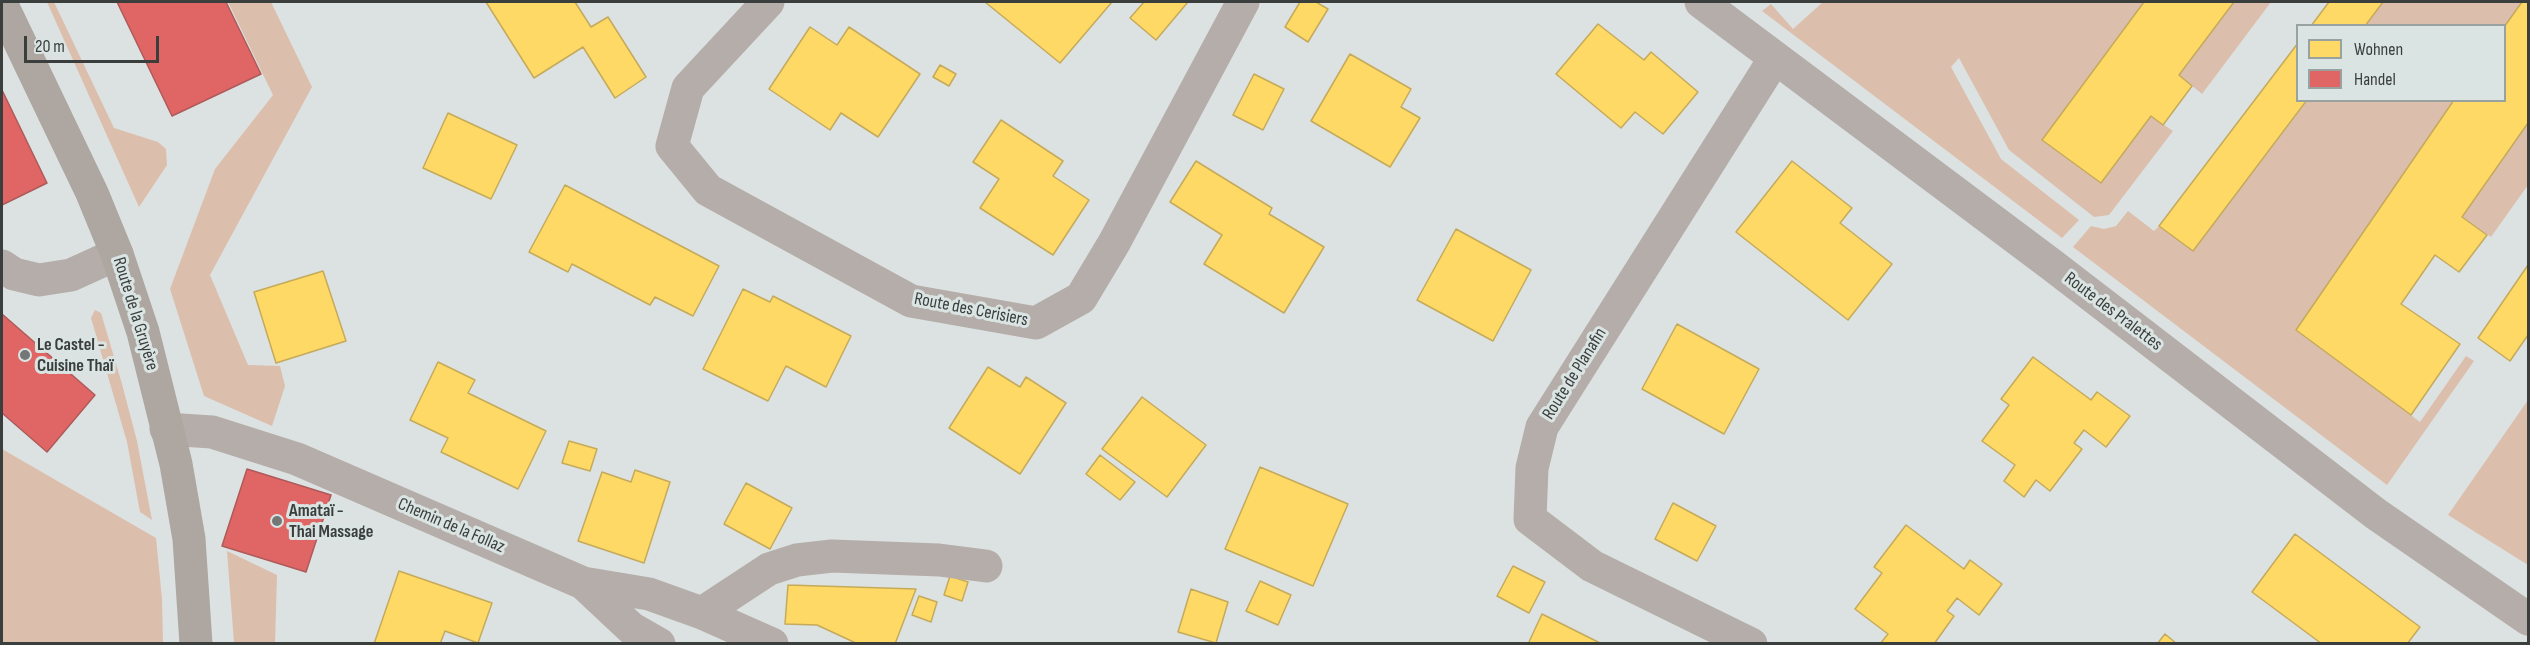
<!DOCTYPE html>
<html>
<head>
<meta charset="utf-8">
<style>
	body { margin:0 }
	#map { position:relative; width:2530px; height:645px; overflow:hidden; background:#dce2e1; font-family:"Sofia Sans Condensed",sans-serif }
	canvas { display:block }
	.frame { position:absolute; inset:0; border:3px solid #3a3e3d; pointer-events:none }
	.legend { position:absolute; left:2296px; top:24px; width:210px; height:78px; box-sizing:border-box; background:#dae4e2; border:2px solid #9aa2a0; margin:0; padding:8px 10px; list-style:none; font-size:18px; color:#3a3e3d }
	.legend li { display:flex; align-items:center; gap:12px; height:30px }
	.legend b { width:30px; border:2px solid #9aa2a0 }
	.scale { position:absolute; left:24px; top:36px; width:135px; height:27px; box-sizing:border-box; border:3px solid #3a3e3d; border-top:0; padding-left:8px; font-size:18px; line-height:21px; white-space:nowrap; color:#3a3e3d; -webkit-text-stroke:4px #dae4e2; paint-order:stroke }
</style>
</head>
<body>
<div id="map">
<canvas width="2530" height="645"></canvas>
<div class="frame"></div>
<ul class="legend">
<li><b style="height:16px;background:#ffd966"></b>Wohnen</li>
<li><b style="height:16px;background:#e06666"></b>Handel</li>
</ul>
<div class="scale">20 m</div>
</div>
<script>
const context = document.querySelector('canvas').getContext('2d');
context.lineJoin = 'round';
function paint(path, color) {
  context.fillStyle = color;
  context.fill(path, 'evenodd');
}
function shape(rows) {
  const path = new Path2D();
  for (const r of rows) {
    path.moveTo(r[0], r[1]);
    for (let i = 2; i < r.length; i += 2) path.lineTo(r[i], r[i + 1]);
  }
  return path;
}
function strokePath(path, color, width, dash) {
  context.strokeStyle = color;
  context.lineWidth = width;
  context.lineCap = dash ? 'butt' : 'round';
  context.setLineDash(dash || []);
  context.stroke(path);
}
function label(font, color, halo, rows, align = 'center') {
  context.font = font + ' "Sofia Sans Condensed",sans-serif';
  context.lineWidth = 6;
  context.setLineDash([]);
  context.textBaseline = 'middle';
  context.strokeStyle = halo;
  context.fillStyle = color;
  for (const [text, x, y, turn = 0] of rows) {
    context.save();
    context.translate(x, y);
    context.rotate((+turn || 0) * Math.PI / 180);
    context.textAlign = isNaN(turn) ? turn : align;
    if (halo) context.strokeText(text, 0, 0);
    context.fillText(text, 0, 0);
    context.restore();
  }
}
const green = shape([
	[47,2,54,2,114,128,158,142,166,149,167,165,139,207],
	[228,2,271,2,312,87,210,275,248,365,280,366,285,386,272,426,204,396,170,289,215,169,273,95],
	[1823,2,2144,2,2042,140,2101,183,2151,116,2173,131,2109,215,2094,217,2009,150,1959,58,1951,67,2001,159,2079,220,2062,238,1762,11,1771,4,1793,29],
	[2234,2,2271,2,2202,94,2179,75],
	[2383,2,2522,2,2505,27,2365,26],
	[2307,101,2454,101,2296,330,2420,422,2466,356,2474,361,2387,485,2073,247,2091,226,2104,229,2116,226,2128,211,2154,231,2159,226,2193,251],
	[2528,123,2528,185,2491,237,2462,217],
	[95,310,101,313,122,384,137,441,152,520,140,512,127,442,91,318],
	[2528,400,2528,565,2448,515],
	[2,449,156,538,162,599,163,643,2,643],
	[227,551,277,575,275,643,234,643]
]);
const homes = shape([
	[486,2,575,2,591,27,608,17,646,77,615,98,583,47,534,78,486,2],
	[985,2,1112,2,1060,63,985,2],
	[1144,2,1188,2,1156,40,1130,18,1144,2],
	[1300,2,1316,2,1328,9,1308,42,1285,27,1300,2],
	[2144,2,2234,2,2179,75,2192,86,2163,125,2151,116,2101,183,2042,140,2144,2],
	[2329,2,2383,2,2365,26,2311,26,2329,2],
	[2522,2,2528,2,2528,123,2462,217,2487,235,2459,272,2435,255,2401,304,2460,344,2411,415,2296,330,2454,100,2504,100,2504,27,2522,2],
	[1598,24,1644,60,1651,52,1698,92,1663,134,1635,112,1621,128,1556,74,1598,24],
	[810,27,837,45,849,27,920,74,878,137,841,113,830,130,769,89,810,27],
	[2298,43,2298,100,2307,100,2193,251,2159,226,2298,43],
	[1350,54,1411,89,1401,107,1420,118,1390,167,1311,121,1350,54],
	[940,65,956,74,949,86,933,77,940,65],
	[1254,74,1284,89,1263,130,1233,115,1254,74],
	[448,113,517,145,491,199,423,168,448,113],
	[1001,120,1063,161,1053,176,1089,200,1053,255,980,208,999,179,973,162,1001,120],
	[1196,161,1272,208,1269,214,1324,247,1284,313,1204,264,1222,235,1170,202,1196,161],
	[1792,161,1852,208,1840,223,1892,264,1848,320,1736,232,1792,161],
	[565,185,719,266,693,316,655,297,650,305,572,264,568,272,529,252,565,185],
	[1456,229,1531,270,1493,341,1417,300,1456,229],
	[2528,265,2528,335,2510,361,2478,338,2528,265],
	[323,271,346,341,276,363,254,292,323,271],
	[743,289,770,302,773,296,851,336,826,387,786,366,768,401,703,369,743,289],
	[1677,324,1759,369,1724,434,1642,389,1677,324],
	[2033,357,2091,400,2097,392,2130,416,2106,447,2084,430,2074,443,2082,449,2050,491,2036,480,2024,497,2004,481,2015,465,1982,441,2009,405,2001,399,2033,357],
	[438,362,475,380,468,393,546,431,518,489,441,452,448,438,410,420,438,362],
	[988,367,1020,387,1026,377,1066,403,1020,474,949,428,988,367],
	[1142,397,1206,445,1167,497,1102,449,1142,397],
	[569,441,597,449,590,471,562,463,569,441],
	[1100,455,1135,482,1120,500,1086,474,1100,455],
	[1260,467,1348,504,1313,586,1225,549,1260,467],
	[635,470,670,482,644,563,578,541,602,472,631,482,635,470],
	[746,483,792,508,770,549,724,524,746,483],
	[1673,503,1716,526,1697,561,1655,539,1673,503],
	[1906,525,1964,569,1970,560,2002,584,1979,615,1957,598,1947,611,1954,616,1934,644,1880,644,1888,634,1855,609,1882,573,1874,567,1906,525],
	[2295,534,2420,627,2407,644,2322,644,2252,592,2295,534],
	[1513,566,1545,582,1529,613,1497,596,1513,566],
	[399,571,492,603,478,643,445,631,440,644,374,644,399,571],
	[950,576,968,582,962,601,944,595,950,576],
	[1260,581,1291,595,1278,625,1246,611,1260,581],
	[788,585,916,589,895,644,858,644,817,625,785,624,788,585],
	[1191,589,1228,602,1216,643,1178,632,1191,589],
	[919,596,937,602,931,622,912,615,919,596],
	[1542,614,1602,644,1528,644,1542,614],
	[2165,634,2177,644,2157,644,2165,634]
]);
const shops = shape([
	[117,2,226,2,261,74,172,116,117,2],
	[2,90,47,183,2,205,2,90],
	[2,314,95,395,47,452,2,413,2,314],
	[247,469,331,495,306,572,222,546,247,469]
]);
const minor = shape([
	[768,2,688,88,672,146,708,190,911,301,1036,323,1081,298,1114,243,1243,2],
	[1701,2,2052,265,2376,514,2528,619],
	[2,266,14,274,39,280,71,275,117,254],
	[166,429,212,432,297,459,583,583,649,594,702,613,772,644],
	[583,583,631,628,659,644],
	[702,613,769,569,797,560,832,556,939,560,986,566],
	[1751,644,1592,566,1530,519,1532,468,1542,427,1775,58]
]);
const major = shape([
	[2,5,92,193,117,254,143,332,176,464,189,539,196,644]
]);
const markers = [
	[25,355,6,"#737776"],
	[277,521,6,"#737776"]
];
const streetNames = [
	["Route des Cerisiers",971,310,11],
	["Route des Pralettes",2113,312,37],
	["Route de la Gruyère",135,314,73],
	["Route de Planafin",1575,374,-58],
	["Chemin de la Follaz",451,526,23]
];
const poiNames = [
	["Le Castel -",37,345],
	["Cuisine Thaï",37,366],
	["Amataï -",289,511],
	["Thai Massage",289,532]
];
paint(green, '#dcbead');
paint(homes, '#ffd966');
strokePath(homes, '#c4aa5a', 1.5);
paint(shops, '#e06666');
strokePath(shops, '#ae5a5a', 1.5);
strokePath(minor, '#b5ada9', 33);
strokePath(major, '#ada6a1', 33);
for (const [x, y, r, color] of markers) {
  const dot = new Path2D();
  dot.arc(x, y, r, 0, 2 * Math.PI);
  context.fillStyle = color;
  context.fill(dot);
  strokePath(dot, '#dae4e2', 2);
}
label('18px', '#3a3e3d', '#dae4e2', streetNames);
label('bold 18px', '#3a3e3d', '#dae4e2', poiNames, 'left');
</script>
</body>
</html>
